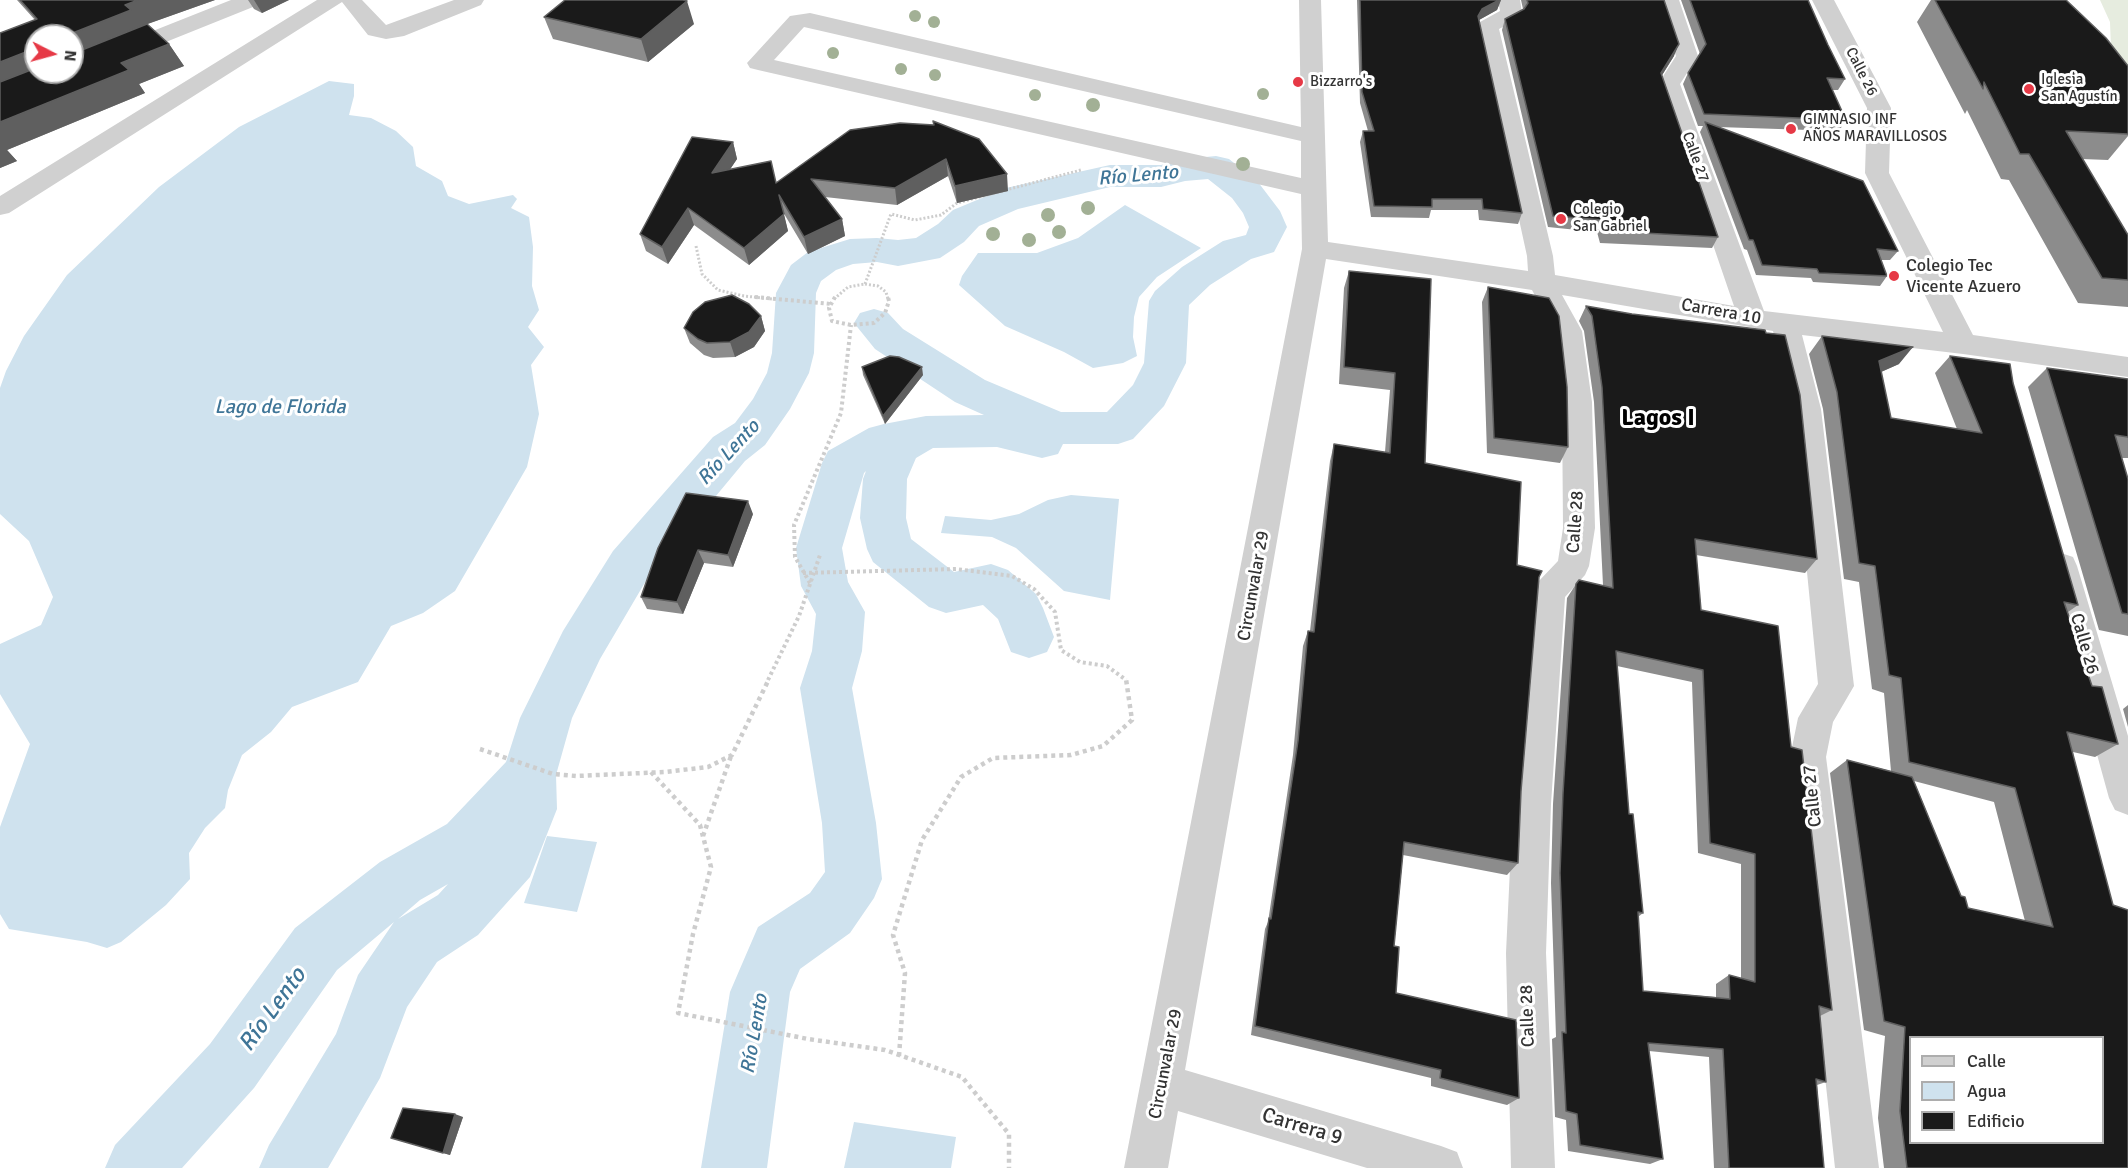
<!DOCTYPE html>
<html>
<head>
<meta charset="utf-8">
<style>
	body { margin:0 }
	#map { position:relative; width:2128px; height:1168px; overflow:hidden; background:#fff; font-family:Signika,sans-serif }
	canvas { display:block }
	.legend { position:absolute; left:1909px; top:1036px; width:195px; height:108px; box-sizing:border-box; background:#fff; border:2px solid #adadad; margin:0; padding:8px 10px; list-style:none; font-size:18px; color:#333 }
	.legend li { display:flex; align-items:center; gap:12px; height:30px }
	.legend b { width:30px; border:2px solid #adadad }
	.north { position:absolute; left:24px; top:24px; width:60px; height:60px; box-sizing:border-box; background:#fff; border:2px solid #adadad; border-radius:50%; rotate:96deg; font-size:16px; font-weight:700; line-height:24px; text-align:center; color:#333 }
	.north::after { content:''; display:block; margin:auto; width:21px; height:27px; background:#e63946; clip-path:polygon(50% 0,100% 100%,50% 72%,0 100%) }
</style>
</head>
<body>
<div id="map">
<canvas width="2128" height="1168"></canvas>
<ul class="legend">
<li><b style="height:8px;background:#d0d0d0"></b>Calle</li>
<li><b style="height:16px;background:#cfe2ee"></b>Agua</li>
<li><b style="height:16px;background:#1a1a1a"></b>Edificio</li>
</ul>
<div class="north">N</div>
</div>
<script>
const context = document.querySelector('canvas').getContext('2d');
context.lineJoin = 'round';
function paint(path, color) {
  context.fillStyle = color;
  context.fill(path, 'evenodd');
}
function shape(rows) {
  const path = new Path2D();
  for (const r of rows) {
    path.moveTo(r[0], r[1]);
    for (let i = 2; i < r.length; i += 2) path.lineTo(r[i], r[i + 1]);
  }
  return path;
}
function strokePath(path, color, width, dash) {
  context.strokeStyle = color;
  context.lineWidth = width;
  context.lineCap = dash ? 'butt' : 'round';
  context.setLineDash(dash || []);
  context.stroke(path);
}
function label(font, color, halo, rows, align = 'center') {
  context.font = font + ' Signika,sans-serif';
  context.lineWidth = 6;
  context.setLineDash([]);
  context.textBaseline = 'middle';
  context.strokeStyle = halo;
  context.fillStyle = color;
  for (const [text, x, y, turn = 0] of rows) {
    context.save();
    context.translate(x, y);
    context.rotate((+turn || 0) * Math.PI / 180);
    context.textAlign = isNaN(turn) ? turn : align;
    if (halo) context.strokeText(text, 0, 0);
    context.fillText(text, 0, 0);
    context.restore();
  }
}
const green = shape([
	[2100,0,2128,0,2128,100,2112,74,2110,22]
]);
const water = shape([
	[329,81,354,84,354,96,349,115,371,118,396,131,413,147,416,166,442,181,448,196,469,204,513,195,517,199,511,208,529,217,533,247,532,286,539,310,528,327,544,347,531,365,539,414,527,467,455,591,423,613,391,626,358,682,292,707,271,732,242,755,228,790,225,808,205,828,189,853,190,879,166,905,121,942,107,948,87,942,9,929,0,914,0,827,30,744,0,694,0,644,41,625,53,597,29,541,0,514,0,388,6,371,24,336,67,275,159,187,239,127],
	[1125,205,1201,248,1157,277,1139,297,1134,317,1133,337,1137,356,1123,363,1093,368,1064,352,1005,326,959,285,962,276,978,253,1037,253,1078,238],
	[1071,495,1119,499,1110,600,1064,591,1016,548,992,537,941,533,945,516,991,520,1019,514,1048,500],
	[547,836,597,842,577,912,524,903],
	[854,1122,956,1137,951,1168,844,1168]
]);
const canal = shape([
	[1216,156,1229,159,1258,182,1280,211,1287,227,1274,252,1251,259,1210,285,1189,305,1186,363,1164,406,1133,439,1118,444,1063,444,1058,454,1042,458,997,447,933,448,916,458,907,479,906,518,911,539,954,572,991,564,1008,570,1036,594,1043,608,1054,637,1047,652,1029,658,1011,652,998,619,983,605,946,613,929,607,873,562,867,549,860,518,863,479,866,471,864,473,842,548,848,582,865,612,862,651,852,688,876,823,882,879,874,898,850,933,800,969,790,992,767,1168,701,1168,730,992,739,971,758,927,810,893,825,872,822,823,800,688,812,651,816,614,801,586,796,548,822,463,828,451,869,428,884,424,926,416,984,415,955,402,875,349,854,323,860,313,874,309,888,313,903,329,985,380,1061,412,1107,412,1133,385,1144,363,1149,301,1155,291,1182,267,1223,241,1246,235,1249,227,1243,213,1232,198,1208,179,1185,181,1161,187,1110,187,1018,209,979,226,964,242,940,258,898,266,877,262,853,264,836,270,821,281,816,293,814,353,809,373,790,409,765,445,745,461,647,579,600,659,572,718,556,775,557,809,530,877,478,935,437,962,407,1007,380,1078,328,1168,259,1168,269,1145,336,1034,358,975,394,922,337,970,254,1088,182,1168,105,1168,115,1145,210,1044,295,928,380,862,447,824,506,762,520,718,563,631,613,551,713,437,735,423,753,399,767,373,772,353,776,293,791,265,808,252,850,239,877,238,898,240,916,238,938,224,953,210,1006,188,1110,165,1161,165,1185,159,1216,156],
	[448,884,438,895,398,919,420,900,448,884]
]);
const pathFar2 = shape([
	[696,246,702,274,718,290,744,296,772,299],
	[865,284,878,286,886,292,888,299],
	[865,284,891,214,915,220,941,215,957,203,1081,170],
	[834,299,848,287,865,284]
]);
const pathFar1 = shape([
	[755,297,831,304],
	[835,297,829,308,832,321,851,325,874,323,885,313,889,301,888,297],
	[803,573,956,569,1012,576,1034,589,1055,612,1061,650,1080,662,1107,666,1126,680],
	[810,583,795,557,794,525,841,413,851,325],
	[768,680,799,616,820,555]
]);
const path = shape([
	[480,749,553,774,576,776,665,772,708,767,732,755,769,679],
	[651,772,700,825,711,867,693,934,678,1013,808,1039,885,1050,962,1077,1009,1134,1009,1168],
	[703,836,731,756],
	[899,1056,905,973,893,935,922,840,961,777,993,758,1071,755,1103,746,1132,720,1126,679]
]);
const minor = shape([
	[231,0,261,0,258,5,126,58,118,60,110,58,107,53,110,48,231,0],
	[317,0,362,0,386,25,454,0,484,0,481,5,404,36,386,39,368,35,342,2,9,213,0,215,0,196,317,0],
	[1299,0,1321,0,1328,242,1528,271,1527,256,1477,27,1480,22,1500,11,1498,0,1520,0,1522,13,1519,18,1499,29,1553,256,1555,275,1734,306,1658,84,1676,56,1657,0,1679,0,1698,56,1680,84,1764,311,1943,332,1865,173,1867,108,1812,0,1834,0,1891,108,1889,173,1973,335,2128,357,2128,377,1963,354,1802,335,1821,409,1854,686,1833,722,1826,757,1879,1168,1835,1168,1790,757,1798,718,1818,684,1791,409,1773,331,1562,295,1582,331,1592,402,1595,528,1589,566,1585,575,1565,597,1551,804,1546,953,1555,1168,1511,1168,1506,953,1513,804,1532,593,1537,583,1558,561,1563,528,1562,402,1554,331,1532,290,1326,259,1185,1070,1441,1146,1457,1152,1463,1168,1367,1168,1178,1111,1168,1168,1124,1168,1302,249,1301,194,758,70,750,68,747,63,790,16,810,13,1301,127,1299,0],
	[804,27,1301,141,1301,178,774,60,804,27],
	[2061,553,2073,557,2077,566,2128,736,2128,815,2115,810,2109,798,2045,566,2049,557,2061,553]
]);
const trees = [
	[915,16,6],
	[934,22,6],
	[833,53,6],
	[901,69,6],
	[935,75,6],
	[1263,94,6],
	[1035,95,6],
	[1093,105,7],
	[1243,164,7],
	[1088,208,7],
	[1048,215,7],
	[1059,232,7],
	[993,234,7],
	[1029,240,7]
];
const wall = shape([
	[17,0,215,0,147,24,169,44,184,66,139,84,145,93,7,150,17,161,0,168,0,33,35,20],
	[36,36,72,36,72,72,36,72],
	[248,0,289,0,262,13,254,9],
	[1357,0,1501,0,1497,10,1479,20,1522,213,1518,224,1479,220,1478,210,1431,210,1429,218,1371,217,1360,142,1363,131,1368,131,1360,103],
	[1521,0,1664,0,1674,56,1662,75,1718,237,1712,248,1600,243,1597,232,1548,227,1502,30,1505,19,1523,9],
	[1681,0,1808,0,1828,45,1845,79,1838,90,1832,90,1846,120,1839,131,1718,127,1898,251,1890,260,1881,260,1887,276,1880,286,1813,282,1811,278,1756,275,1747,250,1744,249,1700,132,1703,126,1698,126,1683,84,1688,73,1700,54],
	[1931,0,2066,0,2128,66,2128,136,2108,160,2082,159,2128,235,2128,307,2078,303,2009,180,2001,179,1967,110,1965,114,1917,22],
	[544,17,694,24,648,62,553,39],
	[933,121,1008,191,957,203,948,176,897,205,825,197,842,219,845,236,808,254,783,212,788,231,749,265,694,225,668,264,646,251,640,234,733,142,737,159,730,169,776,183,934,125],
	[1349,271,1431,279,1425,463,1517,565,1539,577,1521,791,1518,863,1507,875,1403,855,1394,946,1396,993,1519,1098,1507,1105,1431,1086,1431,1078,1251,1035,1265,929,1268,922,1293,755,1303,646,1308,631,1310,631,1330,461,1334,444,1385,452,1390,390,1339,384,1344,288],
	[1488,287,1568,447,1560,463,1487,453,1482,302],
	[1586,306,1817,559,1805,573,1696,555,1701,610,1791,747,1832,1010,1820,1016,1826,1082,1817,1085,1824,1168,1714,1168,1709,1057,1649,1051,1663,1159,1650,1164,1568,1151,1566,1120,1555,1117,1552,1039,1556,1037,1551,883,1553,804,1567,598,1576,584,1603,585,1594,402,1584,331,1579,321],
	[1617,666,1692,682,1698,853,1741,864,1741,978,1729,975,1716,984,1716,997,1643,991,1638,917,1643,913,1629,814],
	[761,316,765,331,754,347,735,357,713,358,704,355,690,343,684,328],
	[1822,336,1899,364,1881,372,1891,418,1957,429,1935,373,1950,356,2013,383,2078,605,2068,612,2092,686,2118,744,2095,757,2073,752,2128,1168,1884,1168,1878,1118,1885,1036,1864,1030,1830,773,1847,760,1891,771,1884,693,1872,689,1859,582,1844,579,1823,409,1809,354],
	[1914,781,1994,802,2025,921,1968,908,1961,896],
	[862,367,923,375,885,424,863,375],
	[2047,368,2128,379,2128,458,2121,458,2128,479,2128,636,2099,630,2028,387],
	[753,514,733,567,704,563,683,614,647,609,641,597,658,548],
	[2128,705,2128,727,2123,709],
	[463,1117,450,1155,391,1138]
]);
const shadedWall = shape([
	[138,0,215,0,142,26,72,63,72,36,65,36,125,5],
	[254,0,289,0,262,13],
	[1499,0,1501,0,1497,10,1479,20,1478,16,1482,9],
	[687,1,694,24,648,62,641,39],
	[169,44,184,66,139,84,145,93,7,150,17,161,0,168,0,122,121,63],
	[1679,44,1674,56,1656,85,1661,73],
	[36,48,36,72,0,93,0,62],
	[733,142,737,159,717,189,712,173],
	[946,159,948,176,897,205,895,188],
	[1007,174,1008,191,957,203,955,186],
	[688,208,694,225,668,264,662,247],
	[784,214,788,231,749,265,744,248],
	[842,219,845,236,808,254,804,237],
	[761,316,765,331,754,347,735,357,730,342],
	[1913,347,1899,364,1865,379,1879,361],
	[922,367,923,375,885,424,883,416],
	[748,501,753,514,733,567,728,555],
	[698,550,704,563,683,614,677,602],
	[455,1114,463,1117,450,1155,443,1153]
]);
const building = shape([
	[20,0,138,0,125,5,131,10,65,36,36,36,36,48,0,62,0,33,37,19,20,0],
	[565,0,683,0,687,1,641,39,544,17,565,0],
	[1360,0,1499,0,1482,9,1478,16,1522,213,1483,209,1482,199,1432,199,1432,207,1374,206,1363,131,1374,131,1362,92,1360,0],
	[1527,0,1664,0,1679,44,1661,73,1718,237,1606,231,1603,220,1553,216,1505,19,1524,9,1528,3,1527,0],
	[1690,0,1808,0,1828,45,1845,79,1827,78,1846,120,1704,114,1688,73,1706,44,1690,0],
	[1935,0,2066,0,2106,38,2128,66,2128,134,2066,131,2128,235,2128,280,2102,278,2029,154,2020,154,1984,82,1983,89,1935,0],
	[147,24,169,44,121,63,129,70,0,122,0,82,36,68,36,72,72,72,72,54,147,24],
	[933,121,979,139,1007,174,955,186,946,159,895,188,811,179,842,219,804,237,779,195,784,214,744,248,688,208,662,247,640,234,692,137,733,142,712,173,771,161,776,183,850,130,900,123,934,125,933,121],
	[1705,122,1863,181,1898,251,1877,249,1887,276,1819,273,1817,269,1762,265,1753,240,1749,240,1705,122],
	[1349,271,1431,279,1425,463,1521,482,1517,565,1542,571,1539,577,1521,791,1518,863,1404,842,1394,946,1399,947,1396,993,1516,1020,1519,1098,1440,1078,1441,1070,1255,1026,1269,918,1271,919,1298,741,1308,631,1314,632,1334,444,1390,453,1395,373,1344,367,1349,271],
	[1488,287,1549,298,1559,316,1567,387,1568,447,1494,438,1488,287],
	[732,295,749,304,761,316,749,332,730,342,707,343,698,339,684,328,693,312,705,302,732,295],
	[1586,306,1632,314,1765,330,1766,333,1785,335,1800,395,1817,559,1695,539,1701,610,1778,626,1791,747,1802,750,1832,1010,1819,1006,1826,1082,1816,1079,1824,1168,1729,1168,1723,1049,1648,1043,1663,1159,1580,1145,1577,1114,1566,1111,1562,1032,1566,1033,1560,873,1563,793,1576,584,1579,580,1613,588,1602,387,1592,316,1586,306],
	[1616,651,1703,670,1710,843,1755,854,1755,982,1729,975,1730,999,1643,991,1638,912,1643,913,1633,814,1629,814,1616,651],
	[1822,336,1913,347,1879,361,1891,418,1982,433,1950,356,2010,364,2013,383,2078,605,2064,602,2092,686,2102,687,2118,744,2067,732,2113,905,2128,910,2128,1168,1907,1168,1900,1111,1905,1027,1884,1021,1847,760,1912,777,1961,896,1965,897,1968,908,2053,927,2015,788,1909,762,1901,678,1889,675,1875,566,1859,563,1837,392,1822,336],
	[1911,1038,2103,1038,2103,1143,1911,1143,1911,1038],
	[890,356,899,357,922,367,883,416,862,367,890,356],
	[2047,368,2128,379,2128,437,2115,435,2128,479,2128,614,2122,613,2047,368],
	[686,493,748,501,728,555,698,550,677,602,641,597,658,548,686,493],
	[403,1108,455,1114,443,1153,391,1138,403,1108]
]);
const markers = [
	[1298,82,6,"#e63946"],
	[2029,89,6,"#e63946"],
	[1791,129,6,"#e63946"],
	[1561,219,6,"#e63946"],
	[1894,276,6,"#e63946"]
];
const farStreetnames = [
	["Calle 26",1861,72,63],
	["Calle 27",1695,157,70]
];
const farPoinames = [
	["Iglesia",2041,80],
	["San Agustín",2041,97],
	["Bizzarro's",1310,82],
	["GIMNASIO INF",1803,120],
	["AÑOS MARAVILLOSOS",1803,137],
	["Colegio",1573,210],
	["San Gabriel",1573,227]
];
const poiNames = [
	["Colegio Tec",1906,266],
	["Vicente Azuero",1906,287]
];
const streetNames = [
	["Carrera 10",1721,312,10],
	["Calle 28",1576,522,-86],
	["Circunvalar 29",1254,586,-80],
	["Calle 26",2084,644,74],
	["Calle 27",1813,796,-96],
	["Calle 28",1528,1016,-92],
	["Circunvalar 29",1166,1064,-79]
];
const waterNames = [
	["Río Lento",1138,176,-5],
	["Lago de Florida",280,408],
	["Río Lento",729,453,-47],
	["Río Lento",755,1034,-80]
];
const nearStreetnames = [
	["Carrera 9",1302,1127,17]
];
const districtNames = [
	["Lagos I",1658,419]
];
const nearWaternames = [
	["Río Lento",273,1010,-54]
];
paint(green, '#e6ecdf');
paint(water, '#cfe2ee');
paint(canal, '#cfe2ee');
strokePath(pathFar2, '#cdcdcd', 3, [2, 2]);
strokePath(pathFar1, '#cdcdcd', 4, [3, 3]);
strokePath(path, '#cdcdcd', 4.5, [4, 4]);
paint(minor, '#d0d0d0');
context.fillStyle = '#a2b095';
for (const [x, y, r] of trees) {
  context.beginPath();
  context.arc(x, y, r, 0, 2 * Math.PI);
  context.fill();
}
paint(wall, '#8c8c8c');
paint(shadedWall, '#5f5f5f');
paint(building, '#1a1a1a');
strokePath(building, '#5f5f5f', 1.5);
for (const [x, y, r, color] of markers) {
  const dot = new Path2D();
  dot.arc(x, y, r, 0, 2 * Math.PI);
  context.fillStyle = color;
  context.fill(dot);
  strokePath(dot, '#fff', 2);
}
label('15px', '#333', '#fff', farStreetnames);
label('15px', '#333', '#fff', farPoinames, 'left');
label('18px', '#333', '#fff', poiNames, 'left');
label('18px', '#333', '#fff', streetNames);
label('italic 20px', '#3f7597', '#fff', waterNames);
label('21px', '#333', '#fff', nearStreetnames);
label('bold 24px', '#000', '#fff', districtNames);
label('italic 24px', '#3f7597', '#fff', nearWaternames);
</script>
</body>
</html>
